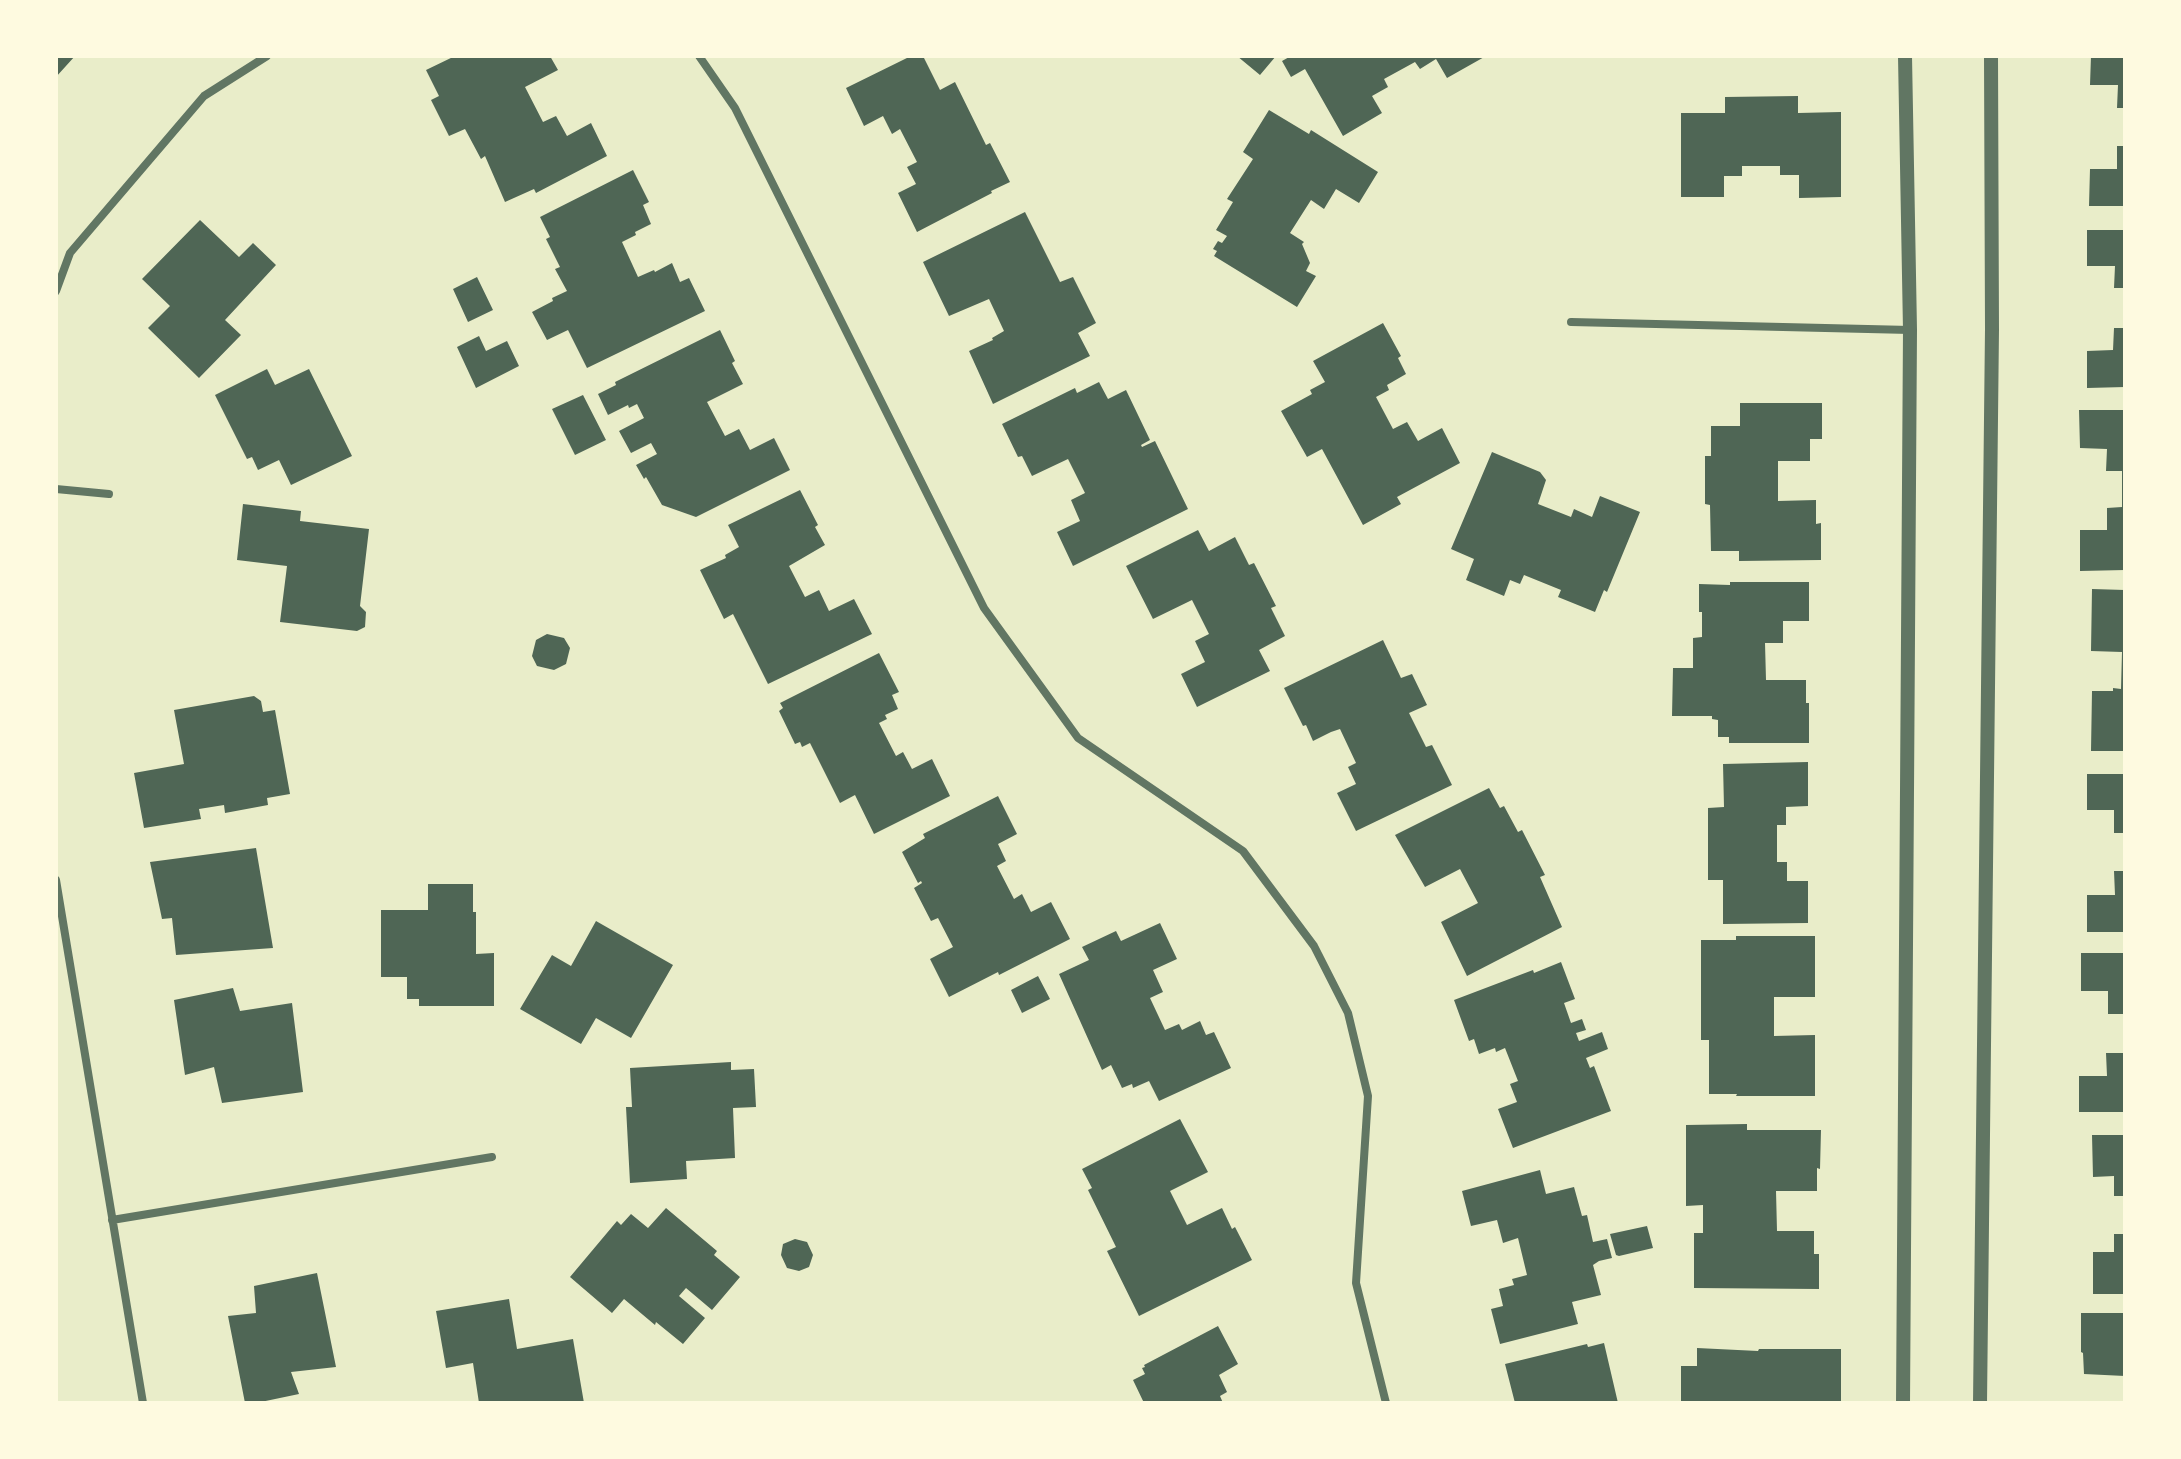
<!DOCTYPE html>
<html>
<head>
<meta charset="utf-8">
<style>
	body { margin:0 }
	#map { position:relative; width:2181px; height:1459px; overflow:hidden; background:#e9edc9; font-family:Helvetica,sans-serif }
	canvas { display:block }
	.frame { position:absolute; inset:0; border:58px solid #fefae0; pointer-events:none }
</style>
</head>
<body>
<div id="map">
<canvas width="2181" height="1459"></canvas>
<div class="frame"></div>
</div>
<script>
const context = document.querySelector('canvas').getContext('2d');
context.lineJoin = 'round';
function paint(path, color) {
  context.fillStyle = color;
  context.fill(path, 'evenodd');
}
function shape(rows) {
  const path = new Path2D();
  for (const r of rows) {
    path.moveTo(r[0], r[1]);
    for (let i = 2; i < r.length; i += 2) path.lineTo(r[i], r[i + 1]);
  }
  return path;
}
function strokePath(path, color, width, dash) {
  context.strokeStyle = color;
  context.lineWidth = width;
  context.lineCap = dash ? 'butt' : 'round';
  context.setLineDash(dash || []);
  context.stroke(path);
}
const building = shape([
	[56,56,75,56,56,77],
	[455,56,550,56,558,70,525,87,543,122,556,116,567,136,591,123,607,156,536,193,534,189,505,202,485,156,481,159,465,129,449,136,431,100,439,96,426,70],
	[911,56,923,56,940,90,955,82,986,145,990,143,1010,182,991,191,992,193,917,232,898,193,916,184,907,167,917,162,900,129,892,134,883,116,864,126,846,88],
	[1237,56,1276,56,1260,75],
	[1291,56,1486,56,1447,78,1436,59,1420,69,1415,62,1384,79,1388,87,1372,96,1382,113,1343,136,1305,69,1291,77,1282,61],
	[2091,56,2125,56,2125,108,2117,108,2118,85,2090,85],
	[1798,96,1798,113,1841,112,1841,197,1799,198,1799,175,1780,175,1780,166,1742,166,1742,176,1724,176,1724,197,1681,197,1681,113,1725,113,1725,97],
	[1269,110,1309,134,1311,130,1378,172,1359,203,1336,189,1324,209,1311,200,1290,233,1304,242,1302,244,1310,263,1306,271,1316,276,1297,307,1214,256,1217,251,1213,249,1218,241,1222,243,1227,236,1216,230,1233,202,1227,199,1253,159,1243,152],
	[2117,146,2125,146,2125,206,2089,206,2090,169,2117,169],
	[633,170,649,202,643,205,651,224,635,232,636,235,622,242,638,277,654,270,655,272,672,263,680,282,689,278,705,311,587,368,568,330,547,340,532,312,553,301,552,298,567,291,555,269,560,267,546,239,550,237,540,217],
	[1025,212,1060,282,1073,277,1096,323,1078,333,1090,356,993,404,969,351,993,340,992,338,1004,331,989,299,949,316,923,262],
	[200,220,239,257,253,243,276,265,225,320,241,335,199,378,148,328,170,306,142,279],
	[2087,230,2125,230,2125,288,2114,288,2115,266,2087,266],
	[477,277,493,310,468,322,453,289],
	[1383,323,1401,356,1398,358,1406,374,1387,385,1389,390,1376,397,1393,429,1407,422,1418,441,1442,428,1460,463,1397,497,1401,504,1363,525,1322,449,1307,457,1281,411,1312,394,1310,390,1325,382,1313,361],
	[2114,328,2125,328,2125,387,2087,388,2087,351,2113,350],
	[720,330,735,361,732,363,743,384,707,402,725,436,739,429,750,450,774,438,790,470,696,517,662,505,646,477,644,479,636,465,657,454,651,443,631,453,619,431,644,418,637,404,629,408,628,405,608,415,598,394,616,385,615,382],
	[479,336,486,351,507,341,519,366,476,388,457,347],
	[267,369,275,385,309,369,352,456,291,485,279,460,258,470,252,457,247,459,215,395],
	[1099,382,1108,399,1126,390,1150,440,1141,445,1142,447,1155,441,1188,509,1073,566,1057,532,1080,521,1071,500,1085,493,1068,459,1032,476,1022,456,1018,457,1002,424,1075,388,1077,393],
	[583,395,606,440,575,455,552,409],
	[1740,403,1822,403,1822,439,1810,439,1810,461,1778,461,1778,501,1816,500,1816,524,1821,523,1821,560,1739,561,1739,551,1711,551,1710,505,1705,504,1705,456,1711,456,1711,426,1740,426],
	[2079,410,2125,410,2125,570,2080,571,2080,530,2107,530,2107,508,2122,507,2122,471,2106,471,2107,449,2080,448],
	[1492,452,1540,472,1546,480,1538,504,1571,517,1574,509,1592,517,1600,496,1640,512,1607,592,1604,590,1595,612,1558,597,1561,590,1524,575,1520,584,1510,580,1504,596,1466,580,1474,559,1451,549],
	[800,490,818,525,815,527,825,545,789,566,805,597,819,590,829,611,854,599,872,634,768,684,733,614,724,619,700,570,726,558,725,555,739,547,728,525],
	[243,504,301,511,300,521,369,529,360,606,366,612,365,627,357,631,280,622,287,566,237,560],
	[1198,530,1209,551,1235,537,1249,565,1254,563,1276,606,1271,608,1285,636,1259,650,1270,671,1197,707,1181,674,1205,662,1195,641,1209,634,1192,600,1153,619,1126,566],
	[1730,582,1809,582,1809,621,1783,621,1783,643,1765,643,1766,680,1806,680,1806,703,1809,703,1809,743,1729,743,1729,737,1718,737,1718,720,1712,719,1712,716,1672,716,1673,668,1693,668,1693,638,1702,637,1702,612,1699,612,1699,584,1730,585],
	[2092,589,2125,590,2125,751,2091,751,2092,691,2113,691,2113,688,2121,689,2122,652,2091,651],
	[547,634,564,638,570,648,566,664,554,670,537,666,532,656,536,640],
	[1383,640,1401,678,1412,674,1427,705,1409,713,1426,747,1432,745,1452,785,1356,831,1337,793,1356,784,1348,767,1356,763,1340,729,1331,732,1313,741,1306,725,1303,726,1284,688],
	[879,653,899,692,892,695,898,709,885,715,887,719,879,723,896,756,903,752,912,769,932,759,950,796,874,834,855,795,840,803,810,743,802,747,800,742,795,744,779,711,783,708,780,703],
	[254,696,261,701,263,712,275,710,290,794,267,798,268,805,225,813,224,805,199,809,201,819,144,828,134,773,184,764,174,710],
	[1808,762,1808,806,1786,807,1786,825,1777,825,1777,862,1787,862,1787,881,1808,881,1808,923,1723,924,1723,880,1708,880,1708,808,1724,807,1723,764],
	[2087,774,2125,774,2125,833,2114,833,2114,810,2087,810],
	[1489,788,1500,808,1504,806,1518,832,1522,830,1545,875,1540,877,1562,927,1467,976,1441,922,1478,903,1460,869,1425,887,1395,835],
	[998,796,1017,834,998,844,1006,861,997,866,1014,899,1022,894,1031,912,1051,902,1070,939,999,975,998,972,949,997,930,959,953,947,938,918,931,921,914,888,922,883,921,881,918,883,902,852,925,838,923,834],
	[256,848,273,948,176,955,172,918,162,919,150,862],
	[2114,871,2125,871,2125,932,2087,932,2087,895,2115,895],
	[428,884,473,884,473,912,476,912,476,954,494,953,494,1006,419,1006,419,999,407,999,407,977,381,977,381,910,428,910],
	[596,921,673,965,631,1038,596,1018,581,1044,520,1009,552,955,571,966],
	[1160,923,1177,959,1153,970,1163,992,1150,998,1165,1030,1179,1024,1182,1030,1200,1021,1206,1035,1214,1032,1231,1068,1159,1101,1149,1081,1133,1088,1132,1084,1122,1088,1111,1065,1102,1070,1059,974,1089,960,1082,947,1116,931,1121,941],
	[1736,936,1815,936,1815,997,1774,997,1774,1036,1815,1035,1815,1096,1736,1096,1737,1094,1709,1094,1709,1040,1701,1040,1701,940,1736,940],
	[2081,953,2125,953,2125,1014,2108,1014,2108,991,2081,991],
	[1561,962,1575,999,1564,1003,1571,1023,1582,1019,1586,1030,1576,1033,1579,1041,1602,1032,1608,1049,1586,1058,1590,1068,1594,1066,1611,1111,1513,1148,1498,1109,1517,1102,1510,1084,1518,1081,1505,1048,1496,1052,1495,1048,1479,1054,1474,1039,1469,1041,1454,1000,1533,970,1534,973],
	[1038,976,1050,999,1022,1013,1011,990],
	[233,988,240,1011,292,1003,303,1092,222,1103,214,1067,185,1075,174,1000],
	[2106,1053,2125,1053,2125,1112,2079,1112,2079,1076,2107,1076],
	[731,1062,731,1070,754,1069,756,1107,733,1108,735,1158,686,1161,687,1179,630,1183,626,1107,632,1107,630,1068],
	[1180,1119,1208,1172,1170,1191,1187,1225,1222,1208,1232,1229,1235,1227,1252,1260,1139,1316,1107,1251,1116,1247,1088,1190,1092,1188,1082,1169],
	[1747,1124,1747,1130,1821,1130,1820,1169,1817,1168,1817,1191,1776,1191,1777,1231,1814,1231,1814,1254,1819,1254,1819,1289,1694,1288,1694,1233,1703,1233,1703,1205,1686,1206,1686,1125],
	[2092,1135,2125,1135,2125,1196,2114,1196,2114,1176,2093,1177],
	[1540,1170,1546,1194,1574,1187,1582,1216,1587,1215,1593,1242,1607,1239,1612,1258,1599,1261,1593,1265,1601,1295,1572,1302,1578,1324,1500,1344,1491,1309,1503,1306,1499,1289,1514,1285,1512,1279,1527,1275,1518,1238,1503,1243,1497,1220,1471,1226,1462,1191],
	[666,1208,717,1251,714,1255,740,1277,712,1310,686,1288,679,1296,705,1318,683,1344,656,1322,655,1325,624,1299,612,1313,570,1277,617,1221,621,1225,631,1214,648,1228],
	[1647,1226,1653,1248,1619,1256,1616,1255,1610,1234],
	[2114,1234,2125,1234,2125,1294,2093,1294,2093,1252,2114,1252],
	[795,1239,807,1242,813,1255,809,1267,799,1271,787,1268,781,1255,783,1244],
	[317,1273,336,1367,291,1372,299,1394,256,1403,245,1403,228,1316,256,1313,254,1286],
	[509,1299,517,1349,573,1339,584,1403,479,1403,473,1363,446,1368,436,1311],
	[2081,1313,2125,1313,2125,1376,2084,1374,2083,1353,2081,1352],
	[1218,1326,1238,1364,1219,1375,1227,1392,1220,1396,1223,1403,1144,1403,1133,1380,1145,1374,1142,1368,1145,1367,1144,1365],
	[1604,1343,1618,1403,1535,1403,1534,1401,1515,1403,1505,1364,1587,1344,1588,1347],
	[1697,1348,1758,1351,1759,1349,1841,1349,1841,1403,1681,1403,1681,1366,1697,1366]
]);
const minor = shape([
	[699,56,735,108,984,608,1078,738,1243,851,1314,946,1348,1013,1368,1096,1356,1283,1386,1403],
	[56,291,70,253,204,96,267,56],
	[1571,322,1910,330],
	[56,489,109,494],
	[56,880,143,1403],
	[112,1220,492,1157]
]);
const tertiary = shape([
	[1903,1403,1910,330,1905,56],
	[1980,1403,1992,329,1991,56]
]);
paint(building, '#4f6655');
strokePath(minor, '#617663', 8);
strokePath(tertiary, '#617663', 14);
</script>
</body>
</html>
